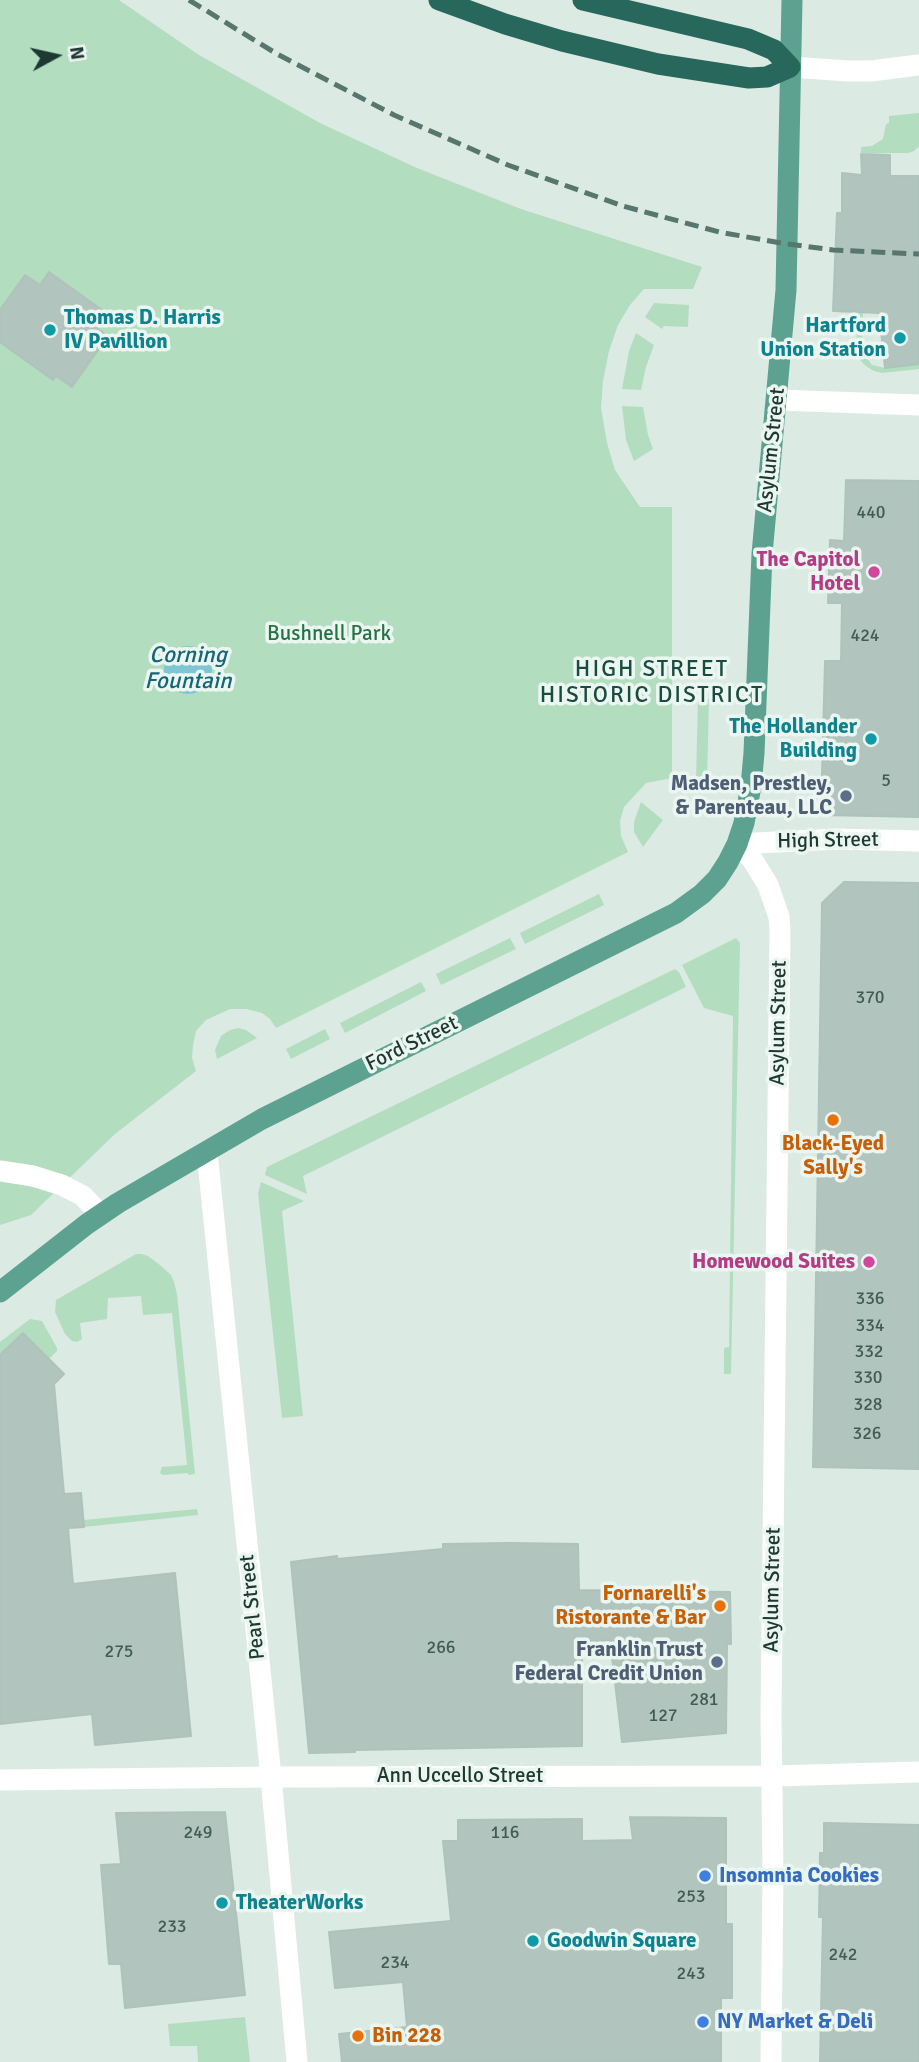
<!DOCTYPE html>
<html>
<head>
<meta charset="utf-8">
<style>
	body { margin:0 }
	#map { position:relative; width:919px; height:2062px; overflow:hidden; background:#dceae4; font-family:Signika,sans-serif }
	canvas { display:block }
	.north { position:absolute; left:21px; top:21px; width:70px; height:70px; -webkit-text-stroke:5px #ecf6f1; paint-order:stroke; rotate:82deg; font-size:19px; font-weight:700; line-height:28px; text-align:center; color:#1d3932 }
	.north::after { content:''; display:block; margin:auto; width:24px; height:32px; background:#1d3932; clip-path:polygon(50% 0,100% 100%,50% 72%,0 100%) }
</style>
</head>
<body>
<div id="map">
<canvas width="919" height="2062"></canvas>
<div class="north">N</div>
</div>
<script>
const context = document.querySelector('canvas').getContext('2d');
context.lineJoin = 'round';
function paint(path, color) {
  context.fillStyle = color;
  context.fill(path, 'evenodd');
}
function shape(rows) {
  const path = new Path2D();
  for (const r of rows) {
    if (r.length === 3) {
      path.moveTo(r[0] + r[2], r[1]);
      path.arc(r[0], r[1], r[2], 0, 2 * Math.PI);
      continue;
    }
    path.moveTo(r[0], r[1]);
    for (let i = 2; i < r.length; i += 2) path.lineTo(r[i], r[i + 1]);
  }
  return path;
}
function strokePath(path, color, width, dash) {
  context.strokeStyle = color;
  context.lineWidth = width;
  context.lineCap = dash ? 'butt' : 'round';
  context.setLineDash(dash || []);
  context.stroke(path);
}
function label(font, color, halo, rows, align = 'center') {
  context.font = font + ' Signika,sans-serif';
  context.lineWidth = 7;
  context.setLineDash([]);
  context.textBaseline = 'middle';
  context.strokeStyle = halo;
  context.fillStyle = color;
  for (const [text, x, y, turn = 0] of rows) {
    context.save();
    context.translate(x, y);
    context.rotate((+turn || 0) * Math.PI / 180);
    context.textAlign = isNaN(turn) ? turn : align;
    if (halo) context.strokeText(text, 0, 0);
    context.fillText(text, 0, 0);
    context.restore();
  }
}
const green = shape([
	[0,0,119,0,199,55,320,123,417,168,521,209,702,267,693,289,644,289,630,305,618,325,609,351,603,381,601,408,607,443,615,470,640,507,672,507,672,778,646,783,624,807,620,821,621,836,628,852,276,1028,270,1019,262,1013,246,1009,230,1009,206,1020,196,1031,193,1045,192,1058,196,1071,115,1134,31,1215,0,1225],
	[919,113,919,146,914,151,908,153,861,153,861,147,872,146,883,139,886,124,889,123,889,116],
	[654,303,689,305,688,327,664,326,662,329,645,317],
	[856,312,863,312,862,349,864,354,872,365,885,368,919,364,919,369,882,373,874,371,866,366,861,361,857,350],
	[636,333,654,345,646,367,641,390,622,389,629,351],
	[622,406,643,407,648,435,653,449,634,461,626,440],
	[698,698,709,699,707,781,696,780],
	[641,802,663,820,643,847,634,832,634,822],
	[599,894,604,905,525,944,520,933],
	[510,938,516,949,441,985,436,974],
	[736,938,740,943,731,1374,724,1374,724,1348,729,1347,733,1016,704,1008,682,965],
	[675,969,679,972,686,987,303,1176,307,1194,265,1175,267,1167],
	[421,982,426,991,345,1033,340,1023],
	[238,1028,246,1030,257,1038,217,1059,215,1050,221,1036,230,1030],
	[325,1029,330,1039,291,1059,286,1049],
	[261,1182,304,1201,282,1211,303,1416,282,1418,258,1193],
	[141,1254,148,1256,160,1265,171,1275,174,1282,177,1294,195,1474,188,1475,188,1473,163,1475,160,1473,162,1467,187,1465,172,1313,143,1315,141,1296,108,1298,107,1319,80,1323,82,1339,77,1342,72,1341,65,1334,55,1312,56,1300,136,1254],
	[30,1319,42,1321,57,1348,57,1351,49,1359,23,1333,0,1355,0,1342],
	[197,1509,198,1515,84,1527,84,1520],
	[245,2017,250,2062,198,2062,197,2046,170,2046,168,2024]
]);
const water = shape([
	[188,670,24]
]);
const building = shape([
	[861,154,890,155,890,176,919,176,919,364,885,368,879,313,833,311,837,213,842,213,842,173,862,175,861,154],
	[49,272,102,310,92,325,108,336,72,387,56,376,53,380,0,342,0,310,25,275,40,285,49,272],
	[846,480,919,481,919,817,821,815,825,661,841,661,842,603,828,603,830,540,844,541,846,480],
	[844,882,919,883,919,1469,813,1467,822,903,844,882],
	[23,1333,64,1374,54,1384,64,1494,81,1493,84,1527,68,1528,73,1584,175,1573,191,1736,95,1745,92,1714,0,1724,0,1355,23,1333],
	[510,1543,578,1544,579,1590,730,1592,731,1644,727,1644,726,1733,622,1742,610,1640,582,1642,582,1746,355,1750,355,1752,309,1753,291,1562,337,1556,337,1559,443,1549,443,1544,510,1543],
	[225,1812,245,1995,125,2008,121,1964,109,1964,101,1865,121,1864,116,1813,225,1812],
	[630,1817,726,1818,726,1924,732,1924,732,1998,721,1998,721,2062,342,2062,339,2034,407,2027,403,1982,335,1988,329,1932,451,1921,443,1841,458,1841,458,1820,582,1819,582,1841,633,1840,630,1817],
	[824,1823,919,1825,919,2062,820,2062,823,1917,819,1917,820,1853,824,1853,824,1823]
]);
const pedestrian = shape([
	[0,1171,33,1176,62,1185,83,1196,100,1214]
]);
const tertiary = shape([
	[790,67,848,71,871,71,919,65],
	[778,400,919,405],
	[737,844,836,839,919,841],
	[0,1780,271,1777,773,1776,919,1772]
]);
const secondary = shape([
	[737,844,752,859,768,885,779,917,780,932,771,1716,773,1873,771,2062],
	[207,1152,271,1777,297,2062]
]);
const primary = shape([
	[0,1292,87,1224,118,1203,262,1119,676,913,702,894,717,879,728,862,737,844,744,823,751,786,754,753,762,554,786,290,792,0]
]);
const motorway = shape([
	[439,0,505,24,562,41,658,64,749,78,767,77,790,67,774,50,748,39,583,0]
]);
const rail = shape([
	[189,0,277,54,394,115,508,165,623,206,719,232,781,243,833,250,919,254]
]);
const markers = [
	[50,330,7,"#0f9aa8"],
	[900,338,7,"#0f9aa8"],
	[874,572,7,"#d1479c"],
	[871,739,7,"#0f9aa8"],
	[846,796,7,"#5c6f8a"],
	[833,1120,7,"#e8710a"],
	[869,1262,7,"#d1479c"],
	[720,1606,7,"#e8710a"],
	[717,1662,7,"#5c6f8a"],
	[705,1876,7,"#3f7fe0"],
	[222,1903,7,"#0f9aa8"],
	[533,1941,7,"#0f9aa8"],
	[703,2022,7,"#3f7fe0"],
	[358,2036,7,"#e8710a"]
];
const numberNames = [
	["440",871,513],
	["424",865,636],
	["5",886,781],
	["370",870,998],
	["336",870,1299],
	["334",870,1326],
	["332",869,1352],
	["330",868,1378],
	["328",868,1405],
	["326",867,1434],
	["266",441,1648],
	["275",119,1652],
	["281",704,1700],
	["127",663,1716],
	["249",198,1833],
	["116",505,1833],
	["253",691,1897],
	["233",172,1927],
	["242",843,1955],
	["234",395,1963],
	["243",691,1974]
];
const cultureNames = [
	["Thomas D. Harris",64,318],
	["IV Pavillion",64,342],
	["Hartford",886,326,"right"],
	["Union Station",886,350,"right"],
	["The Hollander",857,727,"right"],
	["Building",857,751,"right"],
	["TheaterWorks",236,1903],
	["Goodwin Square",547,1941]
];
const streetNames = [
	["Asylum Street",772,450,-84],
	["High Street",828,841,-1],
	["Asylum Street",779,1023,-89],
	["Ford Street",412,1044,-26],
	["Asylum Street",773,1590,-89],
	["Pearl Street",253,1607,-96],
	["Ann Uccello Street",460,1776]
];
const hotelNames = [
	["The Capitol",860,560],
	["Hotel",860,584],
	["Homewood Suites",855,1262]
];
const parkNames = [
	["Bushnell Park",329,634]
];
const serviceNames = [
	["Madsen, Prestley,",832,784],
	["& Parenteau, LLC",832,808],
	["Franklin Trust",703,1650],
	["Federal Credit Union",703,1674]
];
const foodNames = [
	["Black-Eyed",833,1144],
	["Sally's",833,1168],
	["Fornarelli's",706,1594,"right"],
	["Ristorante & Bar",706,1618,"right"],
	["Bin 228",372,2036,"left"]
];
const shopNames = [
	["Insomnia Cookies",719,1876],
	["NY Market & Deli",717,2022]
];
const waterNames = [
	["Corning",188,656],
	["Fountain",188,682]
];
const neighbourhoodNames = [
	["HIGH STREET",652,670],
	["HISTORIC DISTRICT",652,696]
];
paint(green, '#b3ddbf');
paint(water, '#7fc6d4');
paint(building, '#b1c4bd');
strokePath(building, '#aec3bb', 2);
strokePath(pedestrian, '#fff', 21);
strokePath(tertiary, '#fff', 21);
strokePath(secondary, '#fff', 21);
strokePath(primary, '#5da291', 21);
strokePath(motorway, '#28675b', 21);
strokePath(rail, '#57766e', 5, [14, 7]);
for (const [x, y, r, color] of markers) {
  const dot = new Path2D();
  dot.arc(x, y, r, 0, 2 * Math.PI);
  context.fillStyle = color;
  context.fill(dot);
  strokePath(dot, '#ecf6f1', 2.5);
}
label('18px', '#425c55', null, numberNames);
label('bold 21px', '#0d838f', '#ecf6f1', cultureNames, 'left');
label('21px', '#1d3932', '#ecf6f1', streetNames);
label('bold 21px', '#b23c85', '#ecf6f1', hotelNames, 'right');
label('21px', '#257244', '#ecf6f1', parkNames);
label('bold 21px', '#4e5e75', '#ecf6f1', serviceNames, 'right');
label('bold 21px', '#c56008', '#ecf6f1', foodNames);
label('bold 21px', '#366cbe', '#ecf6f1', shopNames, 'left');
label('italic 23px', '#156778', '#ecf6f1', waterNames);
context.letterSpacing = '2px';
label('23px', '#194c40', '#ecf6f1', neighbourhoodNames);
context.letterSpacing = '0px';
</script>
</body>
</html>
